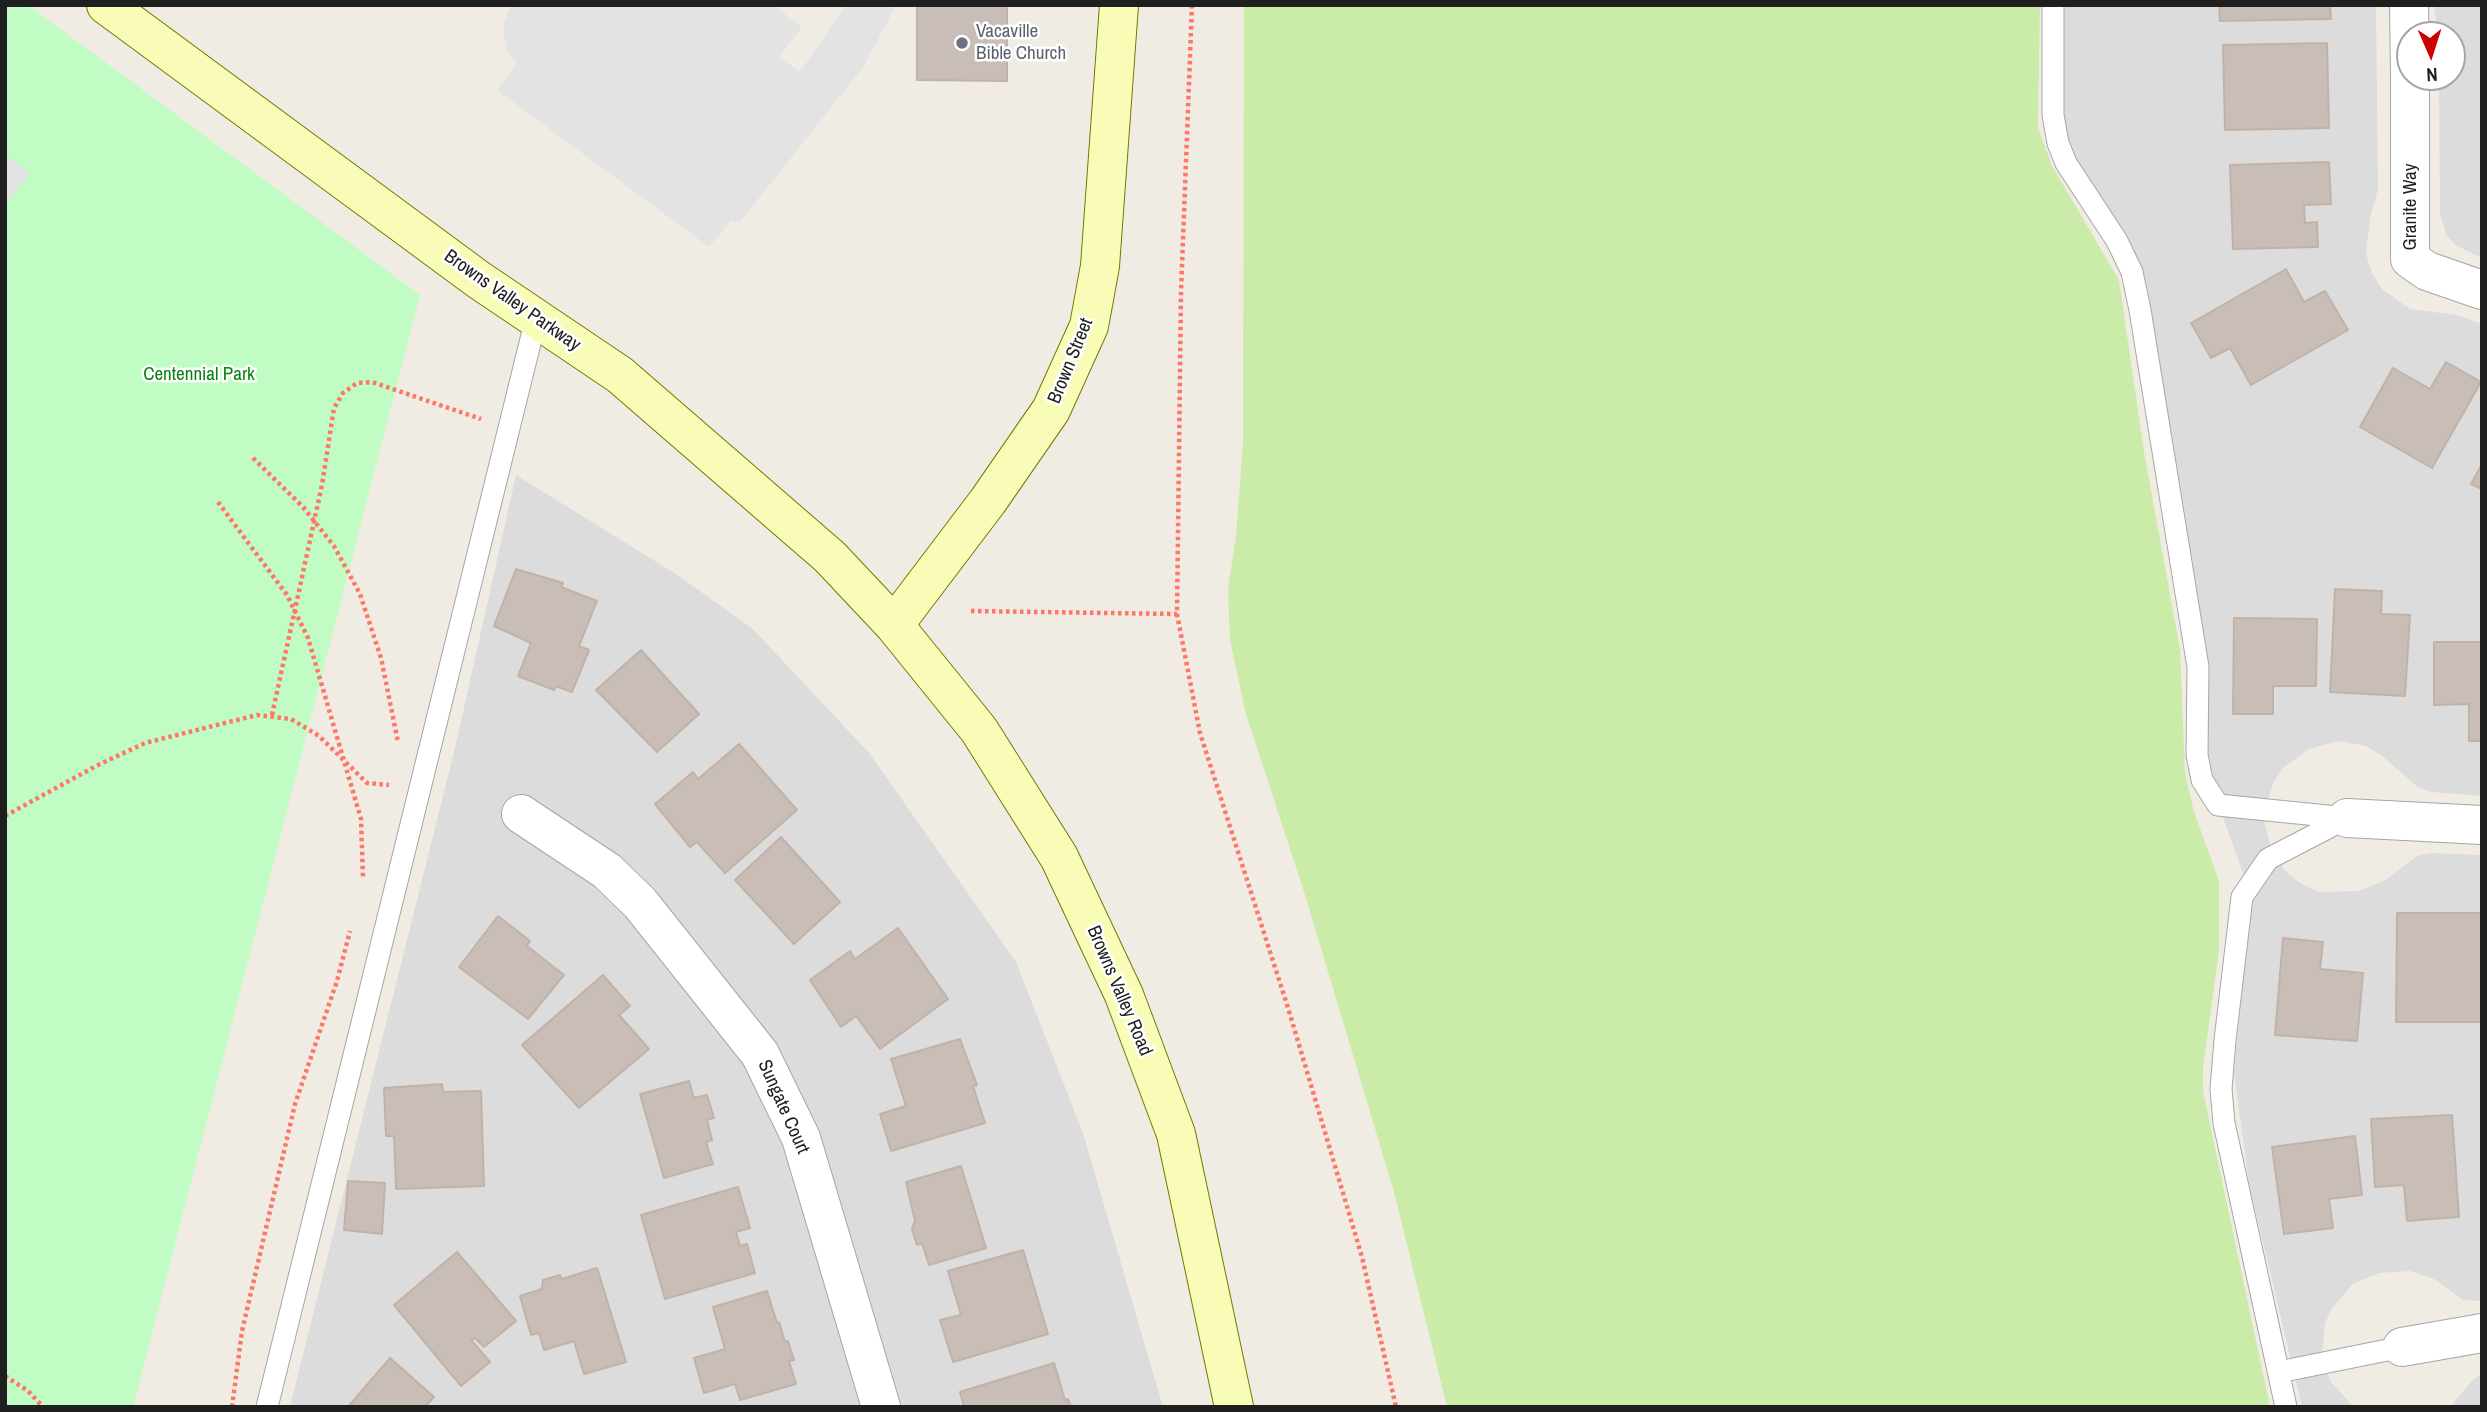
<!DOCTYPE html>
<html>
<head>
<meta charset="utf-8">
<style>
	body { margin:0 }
	#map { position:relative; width:2487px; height:1412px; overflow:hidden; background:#f0ece4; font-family:"Archivo Narrow",sans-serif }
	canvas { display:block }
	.frame { position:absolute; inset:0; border:7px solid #1f1f1f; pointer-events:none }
	.north { position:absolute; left:2396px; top:21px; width:70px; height:70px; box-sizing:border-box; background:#fff; border:2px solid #a5a5a5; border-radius:50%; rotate:177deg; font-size:19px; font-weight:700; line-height:28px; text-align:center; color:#1f1f1f }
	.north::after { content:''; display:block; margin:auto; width:24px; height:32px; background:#cd0002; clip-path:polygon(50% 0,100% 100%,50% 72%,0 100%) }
</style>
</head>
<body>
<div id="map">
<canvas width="2487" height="1412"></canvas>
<div class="frame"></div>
<div class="north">N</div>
</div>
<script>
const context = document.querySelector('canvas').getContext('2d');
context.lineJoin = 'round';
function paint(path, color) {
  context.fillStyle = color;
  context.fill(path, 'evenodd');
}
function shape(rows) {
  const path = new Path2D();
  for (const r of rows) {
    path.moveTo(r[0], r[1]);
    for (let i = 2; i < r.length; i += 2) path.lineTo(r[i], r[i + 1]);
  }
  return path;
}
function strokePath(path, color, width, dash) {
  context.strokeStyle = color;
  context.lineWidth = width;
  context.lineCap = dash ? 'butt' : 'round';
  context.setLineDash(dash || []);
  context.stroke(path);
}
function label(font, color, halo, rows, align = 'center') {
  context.font = font + ' "Archivo Narrow",sans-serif';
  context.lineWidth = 5;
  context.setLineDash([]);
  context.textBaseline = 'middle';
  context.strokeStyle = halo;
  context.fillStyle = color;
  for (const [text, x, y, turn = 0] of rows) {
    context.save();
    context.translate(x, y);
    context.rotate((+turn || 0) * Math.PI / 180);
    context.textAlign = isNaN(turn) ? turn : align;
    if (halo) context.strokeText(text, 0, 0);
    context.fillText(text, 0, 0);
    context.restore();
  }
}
const residential = shape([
	[2060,5,2376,5,2378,189,2370,218,2366,254,2372,273,2382,289,2410,309,2457,315,2482,324,2482,796,2432,792,2419,788,2382,756,2366,746,2338,741,2309,749,2283,768,2273,783,2263,817,2272,852,2285,871,2300,883,2319,892,2357,891,2384,881,2417,856,2430,853,2482,855,2482,1301,2463,1300,2434,1279,2410,1271,2379,1273,2353,1284,2332,1308,2325,1323,2322,1354,2330,1381,2354,1407,2302,1407,2249,1183,2234,1073,2250,893,2209,778,2151,329,2064,134],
	[2434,5,2482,5,2482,258,2457,246,2447,236,2440,214,2439,77,2452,77,2452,35,2438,35],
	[516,475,676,574,753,629,870,754,1016,962,1083,1133,1163,1407,290,1407,455,748],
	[2482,1373,2482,1407,2450,1407,2471,1382]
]);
const grass = shape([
	[1244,5,2040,5,2038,127,2052,166,2119,280,2144,452,2180,649,2185,774,2194,812,2219,881,2219,950,2203,1069,2203,1091,2270,1407,1447,1407,1394,1192,1305,895,1246,714,1230,640,1228,589,1236,536,1243,444]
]);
const park = shape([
	[5,5,28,5,420,295,133,1407,5,1407]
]);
const parking = shape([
	[511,5,773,5,802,27,779,57,800,72,846,5,896,5,864,66,739,223,731,221,709,247,497,90,517,63,508,52,504,38,504,24],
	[5,155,30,173,5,206]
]);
const building = shape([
	[917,5,1007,5,1007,81,917,80,917,5],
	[2219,5,2330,5,2331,19,2220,21,2219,5],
	[2327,43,2329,128,2225,130,2223,45,2327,43],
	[2329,162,2331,204,2304,205,2305,223,2317,222,2318,247,2233,249,2230,165,2329,162],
	[2286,269,2304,302,2325,291,2348,330,2251,385,2230,348,2211,358,2191,323,2286,269],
	[2446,362,2481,382,2432,468,2360,427,2393,368,2430,389,2446,362],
	[2482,464,2482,489,2471,484,2482,464],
	[516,569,563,583,561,587,597,601,579,646,589,650,572,692,556,686,554,690,518,676,531,643,494,626,516,569],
	[2335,589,2382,591,2381,614,2410,615,2405,696,2330,692,2335,589],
	[2234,618,2317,619,2316,686,2273,686,2273,714,2233,714,2234,618],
	[2434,642,2482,642,2482,741,2469,741,2469,704,2434,705,2434,642],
	[641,650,699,714,657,752,596,690,641,650],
	[739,744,797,810,725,873,697,842,690,847,655,804,693,772,698,779,739,744],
	[781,837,840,902,794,944,735,880,781,837],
	[2397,913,2482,913,2482,1022,2396,1022,2397,913],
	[498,916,530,941,527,946,564,975,528,1019,459,967,498,916],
	[898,928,948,999,880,1049,856,1016,841,1027,810,980,850,951,855,959,898,928],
	[2283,938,2323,942,2320,969,2363,973,2357,1041,2275,1035,2283,938],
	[603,975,630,1006,619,1015,649,1049,579,1108,522,1045,603,975],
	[960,1039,977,1085,973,1086,985,1123,891,1151,880,1114,906,1106,891,1059,960,1039],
	[689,1081,694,1098,707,1095,714,1118,707,1120,712,1140,706,1142,713,1164,664,1178,640,1094,689,1081],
	[442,1084,443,1092,481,1091,484,1186,396,1189,394,1136,386,1136,384,1088,442,1084],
	[2452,1115,2459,1217,2407,1221,2404,1185,2375,1187,2371,1119,2452,1115],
	[2355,1136,2362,1195,2329,1199,2333,1228,2284,1234,2272,1147,2355,1136],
	[961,1166,986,1248,929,1265,922,1243,917,1245,912,1229,915,1221,906,1182,961,1166],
	[348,1181,385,1183,382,1234,344,1230,348,1181],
	[738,1187,750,1228,736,1232,740,1246,747,1244,755,1273,665,1299,641,1215,738,1187],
	[1023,1250,1048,1334,953,1362,940,1320,961,1315,948,1271,1023,1250],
	[457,1252,516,1321,484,1347,475,1338,471,1340,490,1362,461,1386,394,1305,457,1252],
	[597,1268,626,1362,584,1374,574,1341,544,1350,539,1333,531,1335,520,1296,542,1289,543,1280,560,1275,562,1279,597,1268],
	[767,1291,777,1323,779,1322,785,1342,788,1341,794,1360,789,1361,796,1384,740,1400,735,1384,704,1393,694,1358,725,1349,713,1307,767,1291],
	[390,1358,434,1397,425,1407,348,1407,390,1358],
	[1054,1363,1065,1400,1068,1399,1071,1407,964,1407,960,1392,1054,1363]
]);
const path = shape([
	[1192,5,1181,292,1177,614,1200,733,1289,1011,1362,1257,1396,1407],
	[253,458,303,507,334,546,360,594,381,658,398,742],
	[218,502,287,595,308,638,361,819,363,878],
	[971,611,1177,614],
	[272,715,322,485,334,408,343,393,357,383,372,382,481,419],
	[5,816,96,766,145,743,257,715,291,719,319,736,367,783,389,785],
	[5,1376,28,1391,43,1407],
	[232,1407,242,1331,295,1104,337,981,350,931]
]);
const lane = shape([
	[2053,5,2053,115,2058,143,2066,163,2117,241,2132,272,2140,310,2198,667,2197,755,2202,780,2218,805,2347,818],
	[2279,1372,2402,1347],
	[267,1407,536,319],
	[2286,1407,2224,1123,2221,1089,2225,1040,2242,897,2268,859,2347,818]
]);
const street = shape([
	[2409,5,2410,74],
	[2410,77,2410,259,2427,271,2482,290],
	[521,814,607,871,640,903,760,1054,801,1138,881,1407],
	[2347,818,2482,825],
	[2402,1347,2482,1333]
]);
const secondary = shape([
	[106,5,479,280,620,375,830,557,894,625,979,730,1059,857,1124,995,1176,1134,1234,1407],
	[894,625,988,501,1051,410,1089,326,1100,266,1119,5]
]);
const markers = [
	[962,43,7,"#6b7280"]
];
const worshipNames = [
	["Vacaville",976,32],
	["Bible Church",976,54]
];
const streetNames = [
	["Granite Way",2411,207,-90],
	["Browns Valley Parkway",512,301,35],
	["Brown Street",1071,361,-68],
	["Browns Valley Road",1119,991,67],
	["Sungate Court",783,1107,66]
];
const parkNames = [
	["Centennial Park",199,375]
];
paint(residential, '#dddcdc');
paint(grass, '#caeca8');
paint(park, '#c0fcc4');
paint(parking, '#e3e3e3');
paint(building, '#c8beb7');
strokePath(building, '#c2b2a6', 2);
strokePath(lane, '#a6a6a6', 23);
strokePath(street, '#a6a6a6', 40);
strokePath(secondary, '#6f7b00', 40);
strokePath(path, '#ff7566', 4.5, [3.5, 3.5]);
strokePath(lane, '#fff', 21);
strokePath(street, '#fff', 38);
strokePath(secondary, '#f9fcb6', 38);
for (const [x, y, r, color] of markers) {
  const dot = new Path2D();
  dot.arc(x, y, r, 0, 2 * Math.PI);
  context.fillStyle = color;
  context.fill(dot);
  strokePath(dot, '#fff', 2.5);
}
label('19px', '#5b616d', '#fff', worshipNames, 'left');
label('19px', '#1f1f1f', '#fff', streetNames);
label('19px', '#078210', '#fff', parkNames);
</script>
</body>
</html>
